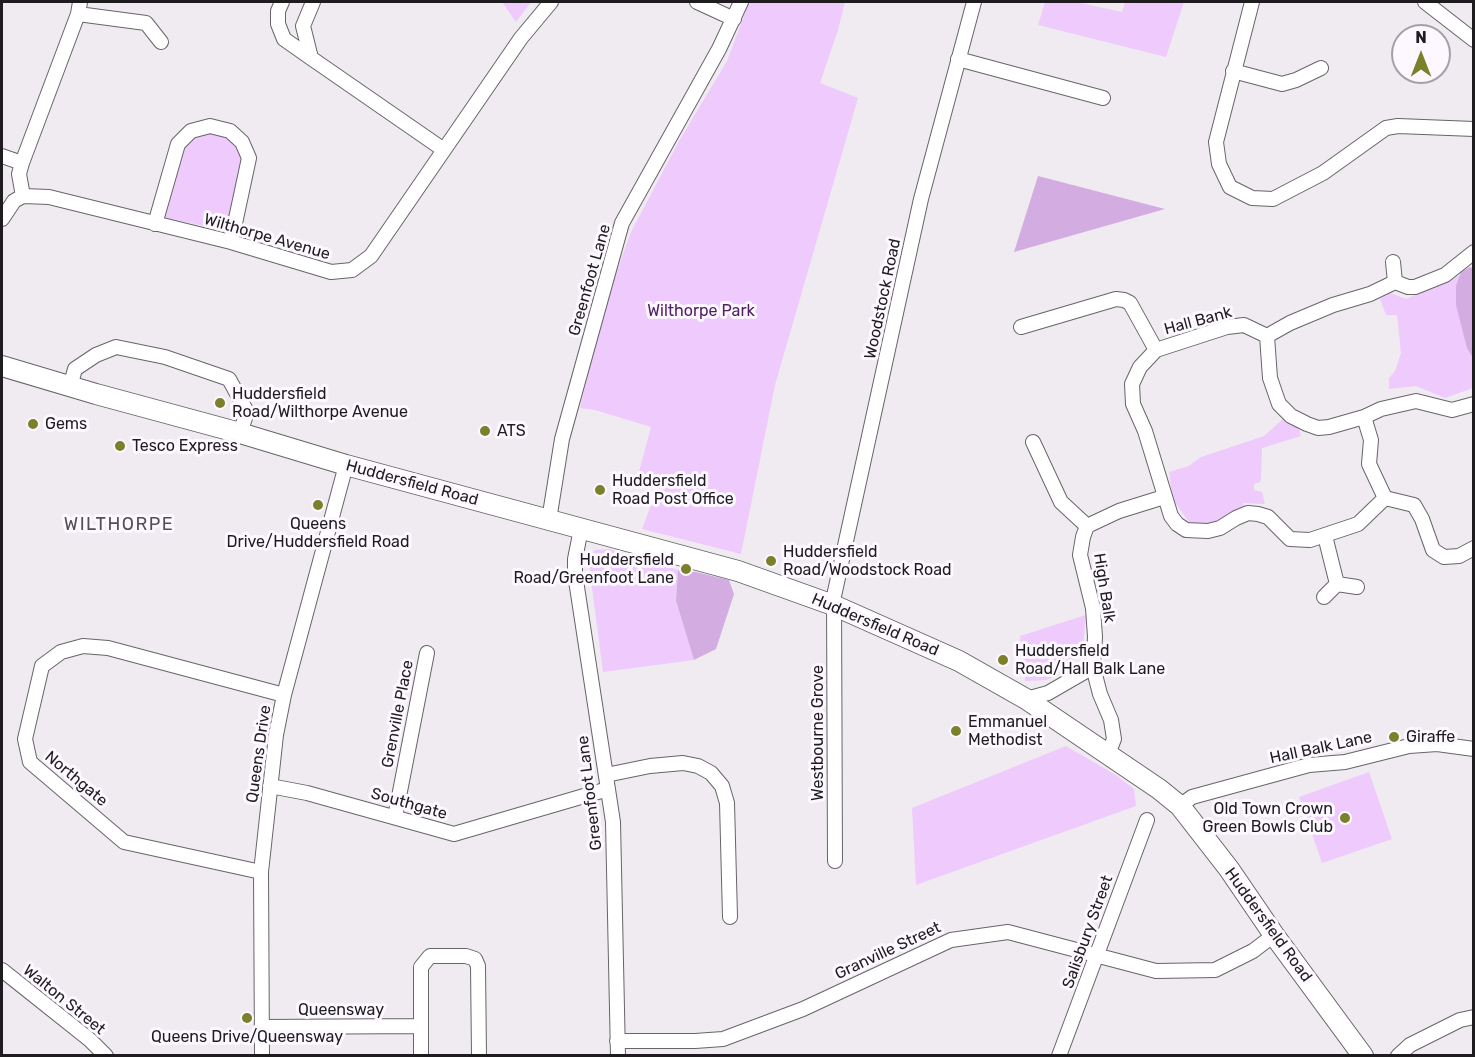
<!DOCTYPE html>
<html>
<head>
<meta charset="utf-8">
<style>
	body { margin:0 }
	#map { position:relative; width:1475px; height:1057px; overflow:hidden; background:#f0ebf1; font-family:Rubik,sans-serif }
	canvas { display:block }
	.frame { position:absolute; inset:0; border:3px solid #1e1c1f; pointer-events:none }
	.north { position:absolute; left:1391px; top:24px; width:60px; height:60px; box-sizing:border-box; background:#fdf8ff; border:2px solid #a4a0a5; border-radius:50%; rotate:0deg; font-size:16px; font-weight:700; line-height:24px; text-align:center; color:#1e1c1f }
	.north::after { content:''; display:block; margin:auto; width:21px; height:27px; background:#7b802a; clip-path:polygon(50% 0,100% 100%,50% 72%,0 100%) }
</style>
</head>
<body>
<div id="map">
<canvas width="1475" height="1057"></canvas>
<div class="frame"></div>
<div class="north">N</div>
</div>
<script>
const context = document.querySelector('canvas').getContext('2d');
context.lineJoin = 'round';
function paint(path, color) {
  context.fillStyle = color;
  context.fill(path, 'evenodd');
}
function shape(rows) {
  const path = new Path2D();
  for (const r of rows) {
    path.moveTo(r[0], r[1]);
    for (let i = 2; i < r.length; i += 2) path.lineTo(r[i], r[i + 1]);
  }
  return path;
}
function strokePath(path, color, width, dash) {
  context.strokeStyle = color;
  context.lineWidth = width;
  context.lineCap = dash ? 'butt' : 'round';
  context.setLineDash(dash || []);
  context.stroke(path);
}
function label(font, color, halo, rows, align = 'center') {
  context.font = font + ' Rubik,sans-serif';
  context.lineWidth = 6;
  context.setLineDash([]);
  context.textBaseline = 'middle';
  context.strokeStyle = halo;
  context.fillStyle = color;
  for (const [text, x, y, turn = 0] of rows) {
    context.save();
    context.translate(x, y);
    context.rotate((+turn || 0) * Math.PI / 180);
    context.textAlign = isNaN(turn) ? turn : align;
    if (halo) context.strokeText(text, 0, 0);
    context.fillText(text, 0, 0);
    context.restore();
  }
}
const green = shape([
	[502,2,531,2,516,22],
	[749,2,845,2,838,30,820,83,858,98,775,385,741,554,642,529,658,486,637,479,651,427,595,410,580,408,590,365,614,279,631,232,679,141,727,61],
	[1045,2,1076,2,1122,12,1125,2,1184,2,1166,57,1038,25],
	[208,130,226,134,237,144,243,158,227,231,163,217,182,147,192,137],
	[1473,267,1473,388,1445,398,1416,386,1389,389,1389,378,1395,371,1401,353,1397,315,1386,315,1380,299,1390,293,1406,299,1452,279],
	[1283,419,1297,423,1301,436,1262,448,1261,479,1260,482,1254,484,1254,490,1262,492,1265,504,1243,503,1244,506,1208,526,1189,522,1173,500,1169,472,1189,466,1201,457,1264,436],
	[609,549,678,570,676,601,694,660,603,672,588,557,595,550],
	[1086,615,1083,646,1070,666,1059,675,1046,680,1025,681,1020,636],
	[1066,746,1116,775,1134,789,1136,806,916,885,912,808],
	[1369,772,1392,839,1322,863,1299,797]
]);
const forest = shape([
	[1038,176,1165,209,1014,252],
	[1470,267,1474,269,1473,358,1467,348,1456,305,1456,286,1461,272],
	[678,570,696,572,729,580,734,594,716,649,694,660,676,601]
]);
const minor = shape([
	[282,2,278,11,278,24,284,39,311,58],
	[313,2,303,26,311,58,444,150],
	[697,2,734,19],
	[1252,2,1216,142,1219,164,1230,187,1252,198,1273,199,1323,173,1386,128,1398,126,1474,129],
	[1425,2,1474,40],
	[78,14,146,23,161,42],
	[958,59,1103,98],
	[1233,71,1282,84,1296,80,1321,68],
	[2,156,22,163,19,174,23,196],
	[22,163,78,14,80,2],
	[2,219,14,201,23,196,49,197,231,242,331,272,352,270,371,256,521,38,551,2],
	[155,224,178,144,191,131,210,126,230,131,242,142,249,158,231,242],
	[1393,262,1395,282,1408,287,1415,287,1445,275,1474,252],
	[1021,327,1116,299,1124,300,1130,303,1156,350],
	[1267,336,1244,325,1227,327,1156,350,1140,367,1132,384,1133,404,1145,431,1171,516,1177,524,1186,530,1208,531,1220,528,1236,518,1248,513,1258,514,1268,517,1290,539,1310,540,1358,524,1385,498],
	[1267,336,1270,378,1279,404,1291,416,1307,424,1318,428,1329,427,1364,417,1381,409,1416,401,1452,410,1474,404],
	[1267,336,1290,323,1333,305,1370,294,1395,282],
	[70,387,75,369,96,355,116,347,165,357,229,379,247,412,240,433],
	[1364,417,1371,440,1369,464,1385,498],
	[1033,442,1061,502,1087,526],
	[1385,498,1414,505,1422,519,1433,550,1444,557,1459,556,1474,548],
	[549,520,562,439,622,223,719,49,741,2],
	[581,529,575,559,575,574,613,822,618,1056],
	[1325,536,1337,584,1357,587],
	[1324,597,1337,584],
	[1026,699,1048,693,1093,667],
	[1108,754,1114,739,1111,720,1100,694,1093,667,1095,637,1093,608,1080,555,1083,537,1087,526,1119,511,1164,497],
	[606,775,650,766,683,763,698,766,711,773,722,786,727,803,730,917],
	[270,786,307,793,454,834,608,789],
	[1180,806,1192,797,1309,765,1345,762,1409,746,1437,744,1474,749],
	[395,817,427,653],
	[835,861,834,596,921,199,974,2],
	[261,872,124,842,30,762,25,739,42,666,61,652,83,646,108,648,284,695],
	[2,970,90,1040,106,1056],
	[262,1027,421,1026],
	[617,1041,695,1041,723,1039,803,1009,951,940,1008,932,1156,971,1215,970,1253,951,1274,935],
	[262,1056,261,872,276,735,284,695,346,465],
	[421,1056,421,967,430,956,466,956,475,959,478,966,479,1056],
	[1059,1056,1147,820],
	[1398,1056,1410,1045,1460,1020,1474,1017]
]);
const highway = shape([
	[2,366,96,394,240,433,346,465,738,571,833,605,959,661,1026,699,1159,789,1180,806,1229,869,1274,935,1363,1056]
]);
const markers = [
	[220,403,6,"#7b802a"],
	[33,424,6,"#7b802a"],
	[485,431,6,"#7b802a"],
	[120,446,6,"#7b802a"],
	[600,490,6,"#7b802a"],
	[318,505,6,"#7b802a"],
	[771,561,6,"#7b802a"],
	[686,569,6,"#7b802a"],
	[1003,660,6,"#7b802a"],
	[956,731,6,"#7b802a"],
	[1394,737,6,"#7b802a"],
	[1345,818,6,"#7b802a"],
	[247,1018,6,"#7b802a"]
];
const streetNames = [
	["Wilthorpe Avenue",267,237,16],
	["Greenfoot Lane",590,280,-74],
	["Woodstock Road",883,299,-78],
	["Hall Bank",1198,321,-15],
	["Huddersfield Road",412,483,15],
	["High Balk",1104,588,81],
	["Huddersfield Road",875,625,23],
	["Grenville Place",398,714,-79],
	["Westbourne Grove",818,733,-90],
	["Hall Balk Lane",1321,748,-12],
	["Queens Drive",259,754,-82],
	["Northgate",76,779,40],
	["Greenfoot Lane",590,793,-97],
	["Southgate",409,804,16],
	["Huddersfield Road",1268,925,54],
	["Salisbury Street",1088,932,-70],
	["Granville Street",888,951,-25],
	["Walton Street",64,1000,39],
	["Queensway",341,1010]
];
const parkNames = [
	["Wilthorpe Park",701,311]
];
const poiNames = [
	["Huddersfield",232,394],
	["Road/Wilthorpe Avenue",232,412],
	["Gems",45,424],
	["ATS",497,431],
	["Tesco Express",132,446],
	["Huddersfield",612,481],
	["Road Post Office",612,499],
	["Queens",318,524,"center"],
	["Drive/Huddersfield Road",318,542,"center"],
	["Huddersfield",783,552],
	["Road/Woodstock Road",783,570],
	["Huddersfield",674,560,"right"],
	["Road/Greenfoot Lane",674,578,"right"],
	["Huddersfield",1015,651],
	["Road/Hall Balk Lane",1015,669],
	["Emmanuel",968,722],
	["Methodist",968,740],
	["Giraffe",1406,737],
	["Old Town Crown",1333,809,"right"],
	["Green Bowls Club",1333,827,"right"],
	["Queens Drive/Queensway",247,1037,"center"]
];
const neighbourhoodNames = [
	["WILTHORPE",119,525]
];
paint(green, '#efcafc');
paint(forest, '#d3ace1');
strokePath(minor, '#68646a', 16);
strokePath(highway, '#68646a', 22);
strokePath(minor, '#fff', 14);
strokePath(highway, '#fff', 20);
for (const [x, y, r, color] of markers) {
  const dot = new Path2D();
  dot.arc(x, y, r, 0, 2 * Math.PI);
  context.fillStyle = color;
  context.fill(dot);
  strokePath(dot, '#fdf8ff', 2);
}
label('16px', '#1e1c1f', '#fdf8ff', streetNames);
label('16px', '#502060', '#fdf8ff', parkNames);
label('16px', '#1e1c1f', '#fdf8ff', poiNames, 'left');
context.letterSpacing = '1.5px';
label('18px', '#534f55', '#fdf8ff', neighbourhoodNames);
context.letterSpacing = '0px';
</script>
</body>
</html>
